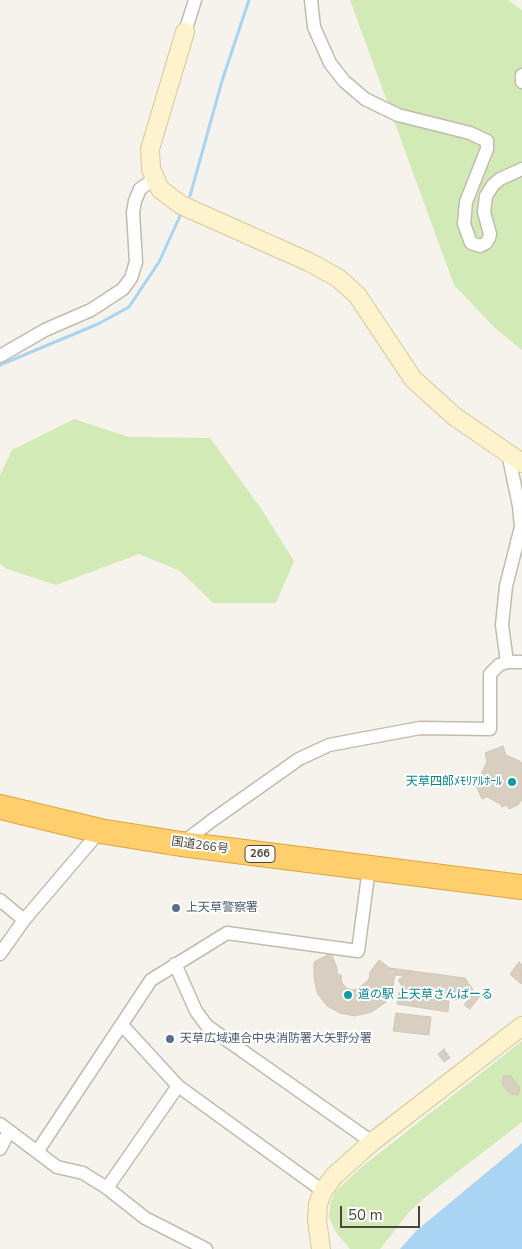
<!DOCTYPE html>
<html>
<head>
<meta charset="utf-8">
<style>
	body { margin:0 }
	#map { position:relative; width:522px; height:1249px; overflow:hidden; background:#f6f3ec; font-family:"Nunito Sans",sans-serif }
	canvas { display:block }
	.scale { position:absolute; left:340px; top:1206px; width:80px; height:22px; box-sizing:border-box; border:2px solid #4b4439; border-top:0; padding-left:6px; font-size:15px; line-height:18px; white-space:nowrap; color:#4b4439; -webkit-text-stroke:4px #fff; paint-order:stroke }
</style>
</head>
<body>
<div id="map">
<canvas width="522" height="1249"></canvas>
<div class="scale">50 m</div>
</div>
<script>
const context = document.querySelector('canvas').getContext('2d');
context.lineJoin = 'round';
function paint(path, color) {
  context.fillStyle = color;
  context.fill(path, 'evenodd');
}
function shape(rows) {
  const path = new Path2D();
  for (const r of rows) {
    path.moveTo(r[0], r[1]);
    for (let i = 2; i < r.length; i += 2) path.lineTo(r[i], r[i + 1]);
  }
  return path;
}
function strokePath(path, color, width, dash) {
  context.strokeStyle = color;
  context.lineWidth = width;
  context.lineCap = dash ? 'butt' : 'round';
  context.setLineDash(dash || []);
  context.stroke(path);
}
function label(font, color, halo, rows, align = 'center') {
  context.font = font + ' "Nunito Sans","Noto Sans JP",sans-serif';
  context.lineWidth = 4;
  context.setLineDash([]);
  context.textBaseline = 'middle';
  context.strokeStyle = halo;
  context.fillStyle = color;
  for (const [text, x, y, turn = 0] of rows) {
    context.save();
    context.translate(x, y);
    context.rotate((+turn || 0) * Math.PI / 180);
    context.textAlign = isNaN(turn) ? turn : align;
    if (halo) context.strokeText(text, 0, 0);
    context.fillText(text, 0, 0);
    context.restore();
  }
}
const green = shape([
	[350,0,508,0,522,10,522,350,495,328,454,285],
	[74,419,129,437,210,438,262,510,294,561,276,603,213,603,180,571,139,554,56,585,7,569,0,564,0,475,12,450],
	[522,1041,522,1122,429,1194,409,1212,380,1249,350,1249,336,1232,329,1217,330,1204,335,1192,359,1169]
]);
const water = shape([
	[522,1143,522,1249,400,1249,416,1231]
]);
const stream = shape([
	[190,196,222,81,249,0],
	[0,365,98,324,129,307,159,262,180,216]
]);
const building = shape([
	[503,746,506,755,520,761,522,764,522,799,518,805,509,809,507,805,502,807,500,804,487,797,482,799,474,781,479,778,487,762,485,753,503,746],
	[331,953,337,968,337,974,341,975,342,983,347,988,353,990,359,988,369,979,370,972,379,960,395,972,393,988,386,1002,372,1012,355,1016,340,1013,327,1006,317,993,314,977,314,962,331,953],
	[519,962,522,965,521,984,510,974,519,962],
	[389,968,412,971,405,976,395,975,389,968],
	[412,971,465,978,473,990,461,1000,406,992,398,980,412,971],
	[474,992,480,996,470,1009,464,1005,474,992],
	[399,993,449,1001,448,1012,397,1004,399,993],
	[396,1013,431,1017,429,1035,393,1031,396,1013],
	[444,1049,450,1058,444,1062,438,1054,444,1049],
	[503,1076,511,1076,520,1088,518,1095,510,1094,502,1084,503,1076]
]);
const street = shape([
	[311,0,314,27,330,63,344,81,365,99,398,115,470,133,487,141,487,149,466,202,464,224,471,243,480,246,486,243,489,238,490,234,484,212,486,196,493,185,500,179,522,169],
	[185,32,195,0],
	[522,75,522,82],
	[0,356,45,330,91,310,123,289,131,278,136,262,133,212,135,201,140,189,154,179],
	[507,662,502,625,506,586,521,527,519,506,508,453],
	[181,844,214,819,299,759,329,745,420,728,490,729,490,674,499,665,507,662,522,662],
	[0,900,24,920],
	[0,954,24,920,100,831],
	[175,964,196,1011,207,1026,372,1142],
	[122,1025,178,1086,323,1191],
	[0,1124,57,1167,83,1173,107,1188,145,1218,206,1249],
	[0,1149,9,1131],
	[37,1152,151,980,227,933,358,951,369,868],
	[107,1188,178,1086]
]);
const secondary = shape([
	[185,32,150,149,151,169,160,189,181,205,309,262,338,278,357,295,413,379,454,416,522,463],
	[321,1249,317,1220,318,1204,323,1191,334,1176,372,1142,522,1026]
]);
const highway = shape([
	[0,807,100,831,181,844,522,887]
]);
const markers = [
	[512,782,5,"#0f9aa8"],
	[176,908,5,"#5c6f8a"],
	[348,995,5,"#0f9aa8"],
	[170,1039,5,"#5c6f8a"]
];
const shields = [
	[260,854,30]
];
const shieldNames = [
	["266",260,854]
];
const cultureNames = [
	["天草四郎ﾒﾓﾘｱﾙﾎｰﾙ",502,782],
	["道の駅 上天草さんばーる",358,995,"left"]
];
const streetNames = [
	["国道266号",200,846,8]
];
const serviceNames = [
	["上天草警察署",186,908],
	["天草広域連合中央消防署大矢野分署",180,1039]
];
paint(green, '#d2eab5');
paint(water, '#a9d4f2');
strokePath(stream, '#a9d4f2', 3);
paint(building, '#d8cfc1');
strokePath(building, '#d3c7b4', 1);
strokePath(street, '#c2bbae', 15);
strokePath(secondary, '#d6c79b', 20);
strokePath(highway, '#e0a43c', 26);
strokePath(street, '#fff', 12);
strokePath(secondary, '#fff3cd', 18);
strokePath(highway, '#ffcf6e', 24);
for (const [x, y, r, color] of markers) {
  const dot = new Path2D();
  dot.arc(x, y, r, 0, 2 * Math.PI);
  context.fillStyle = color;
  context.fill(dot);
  strokePath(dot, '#fff', 2);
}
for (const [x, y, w] of shields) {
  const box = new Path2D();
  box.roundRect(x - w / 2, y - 8.5, w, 17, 4);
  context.fillStyle = '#fff';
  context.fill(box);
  strokePath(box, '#4b4439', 1);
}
label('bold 11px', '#4b4439', null, shieldNames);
label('12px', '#0d838f', '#fff', cultureNames, 'right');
label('12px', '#4b4439', '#fff', streetNames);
label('12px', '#4e5e75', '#fff', serviceNames, 'left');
</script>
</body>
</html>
